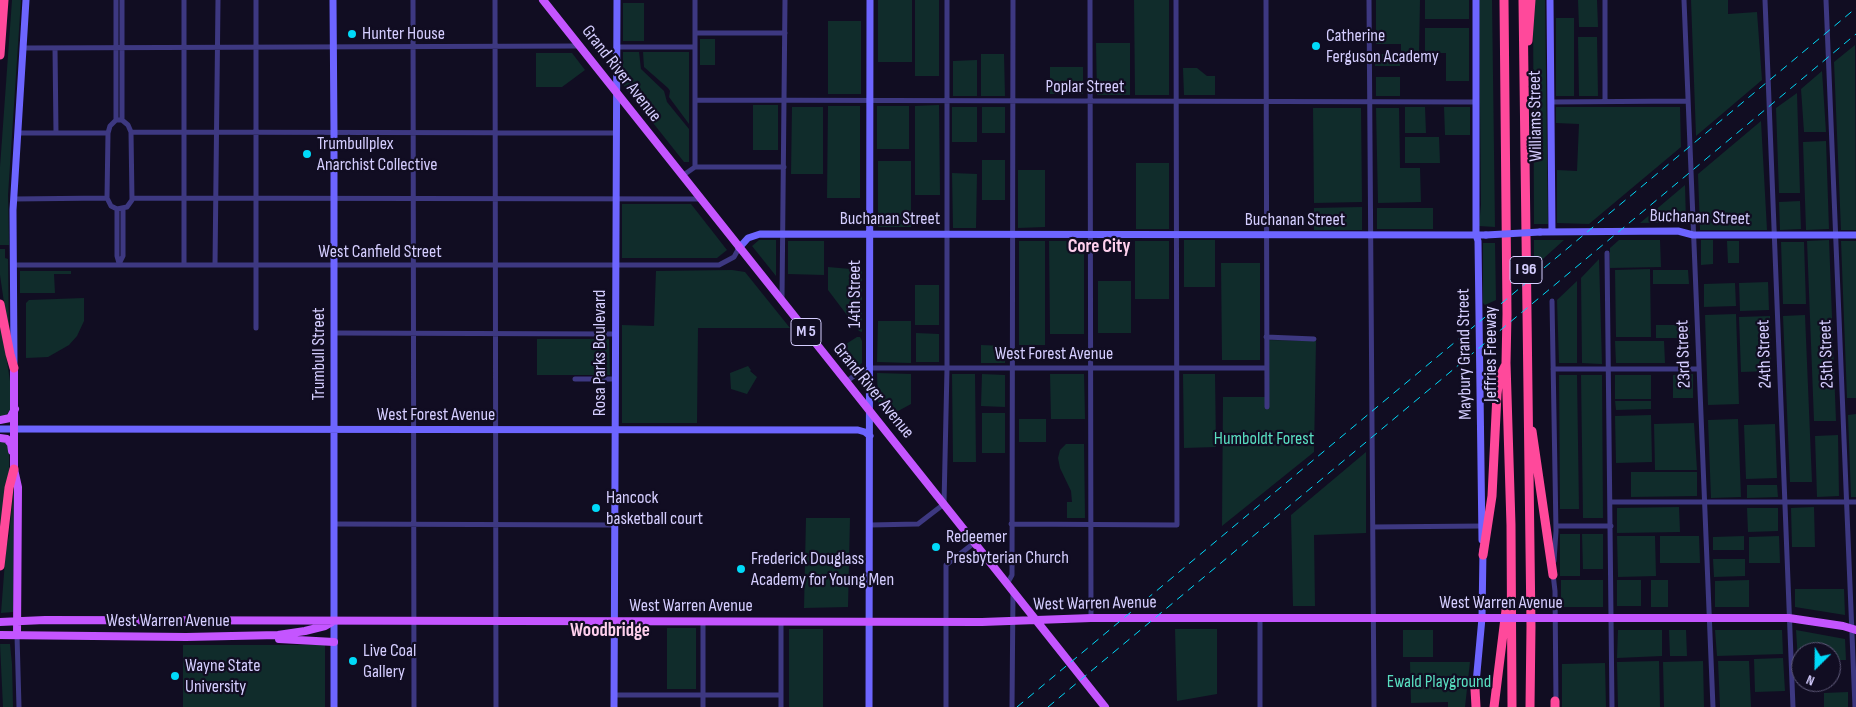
<!DOCTYPE html>
<html>
<head>
<meta charset="utf-8">
<style>
	body { margin:0 }
	#map { position:relative; width:1856px; height:707px; overflow:hidden; background:#110d22; font-family:"Sofia Sans Condensed",sans-serif }
	canvas { display:block }
	.north { position:absolute; left:1791px; top:642px; width:50px; height:50px; box-sizing:border-box; background:#110d22; border:1px solid #5f5a7a; border-radius:50%; rotate:203deg; font-size:14px; font-weight:700; line-height:20px; text-align:center; color:#d5ceff }
	.north::after { content:''; display:block; margin:auto; width:18px; height:22px; background:#00daf9; clip-path:polygon(50% 0,100% 100%,50% 72%,0 100%) }
</style>
</head>
<body>
<div id="map">
<canvas width="1856" height="707"></canvas>
<div class="north">N</div>
</div>
<script>
const context = document.querySelector('canvas').getContext('2d');
context.lineJoin = 'round';
function paint(path, color) {
  context.fillStyle = color;
  context.fill(path, 'evenodd');
}
function shape(rows) {
  const path = new Path2D();
  for (const r of rows) {
    path.moveTo(r[0], r[1]);
    for (let i = 2; i < r.length; i += 2) path.lineTo(r[i], r[i + 1]);
  }
  return path;
}
function strokePath(path, color, width, dash) {
  context.strokeStyle = color;
  context.lineWidth = width;
  context.lineCap = dash ? 'butt' : 'round';
  context.setLineDash(dash || []);
  context.stroke(path);
}
function label(font, color, halo, rows, align = 'center') {
  context.font = font + ' "Sofia Sans Condensed",sans-serif';
  context.lineWidth = 4.5;
  context.setLineDash([]);
  context.textBaseline = 'middle';
  context.strokeStyle = halo;
  context.fillStyle = color;
  for (const [text, x, y, turn = 0] of rows) {
    context.save();
    context.translate(x, y);
    context.rotate((+turn || 0) * Math.PI / 180);
    context.textAlign = isNaN(turn) ? turn : align;
    if (halo) context.strokeText(text, 0, 0);
    context.fillText(text, 0, 0);
    context.restore();
  }
}
const green = shape([
	[12,0,21,0,8,195,9,245,0,245,0,167],
	[878,0,912,0,912,62,878,62],
	[915,0,939,0,939,76,915,76],
	[1134,0,1169,0,1169,95,1135,95],
	[1376,0,1420,0,1419,53,1401,52,1401,44,1376,44],
	[1425,0,1469,0,1469,19,1425,19],
	[1479,0,1492,0,1495,227,1479,226,1481,205],
	[1533,0,1545,0,1548,224,1534,224],
	[1578,0,1597,0,1598,27,1579,27],
	[1691,0,1728,0,1728,14,1757,12,1762,80,1696,136],
	[623,3,644,3,644,41,623,41],
	[1556,18,1574,18,1574,96,1556,96],
	[828,21,861,21,861,94,828,94],
	[1425,28,1469,28,1469,81,1446,81,1446,53,1425,53],
	[1578,37,1597,37,1598,96,1579,96],
	[700,39,715,39,715,65,700,65],
	[1096,43,1130,43,1130,95,1097,95],
	[1855,45,1856,230,1841,230,1834,62],
	[623,52,639,52,641,69,664,91,667,102,689,129,689,162,684,162,623,85],
	[643,52,689,52,689,124,669,97,670,91,668,88,644,67],
	[536,53,572,53,585,70,562,87,536,87],
	[981,54,1004,54,1005,96,981,96],
	[1375,54,1400,54,1400,66,1375,66],
	[977,60,977,96,953,96,953,61],
	[1050,67,1083,67,1083,94,1050,94],
	[1183,68,1197,68,1207,76,1215,76,1215,95,1184,95],
	[1822,71,1826,132,1804,132,1801,89],
	[1376,77,1400,77,1400,96,1376,96],
	[1797,93,1800,193,1779,193,1776,108],
	[753,105,778,105,778,150,753,150],
	[939,105,940,195,915,195,915,106],
	[828,106,860,106,860,198,827,198],
	[877,106,909,106,909,149,877,149],
	[792,107,823,107,823,174,791,174],
	[952,107,977,107,977,142,952,142],
	[982,107,1005,107,1005,133,982,133],
	[1405,107,1425,107,1426,133,1405,133],
	[1444,107,1470,107,1470,135,1445,135],
	[1556,107,1680,107,1681,147,1589,224,1557,223,1557,170,1577,171,1579,124,1556,123],
	[1313,108,1361,108,1362,202,1314,203],
	[1376,108,1399,108,1400,168,1420,168,1421,202,1378,203],
	[1761,121,1767,230,1700,230,1698,174],
	[1405,137,1439,137,1440,163,1405,163],
	[1826,141,1829,229,1806,230,1803,142],
	[982,160,1005,160,1005,200,982,200],
	[878,161,911,161,911,227,878,227],
	[1136,163,1169,163,1169,229,1136,229],
	[1018,170,1045,170,1045,227,1018,228],
	[952,173,977,174,976,228,953,228],
	[1685,185,1686,222,1640,223],
	[1800,201,1801,229,1780,230,1779,202],
	[622,204,691,204,727,250,717,258,622,258],
	[1362,207,1362,230,1314,230,1314,208],
	[1377,208,1433,208,1433,229,1377,229],
	[759,240,776,240,776,276,752,246],
	[1184,240,1215,240,1215,287,1184,287],
	[1534,240,1564,240,1534,267],
	[1619,240,1660,240,1661,267,1610,268,1610,248],
	[1701,240,1713,240,1713,264,1701,265],
	[1829,240,1836,421,1814,421,1807,241],
	[788,241,824,241,824,275,788,274],
	[1019,241,1045,241,1045,345,1019,345],
	[1049,241,1084,241,1084,334,1050,334],
	[1135,241,1169,241,1169,299,1135,299],
	[1727,241,1739,241,1739,263,1728,263],
	[1841,241,1856,241,1856,398,1847,398],
	[1781,242,1804,242,1806,304,1783,304],
	[1483,243,1495,243,1496,300,1485,305,1483,303],
	[0,249,5,249,5,258,8,259,9,337,0,275],
	[1599,259,1602,364,1582,363,1581,278],
	[1221,263,1260,263,1260,360,1222,360],
	[828,267,862,270,862,332,859,331,828,290],
	[1650,269,1651,337,1616,337,1615,270],
	[732,270,745,272,790,328,698,328,697,423,622,423,622,325,654,326,656,271],
	[1653,270,1688,270,1689,284,1653,284],
	[20,271,71,271,71,274,54,274,55,293,20,293],
	[1098,281,1131,281,1131,333,1098,333],
	[1577,281,1577,363,1559,363,1557,300],
	[1768,282,1769,310,1740,311,1739,283],
	[1735,283,1736,306,1704,307,1704,284],
	[915,285,939,285,939,325,915,325],
	[84,298,84,321,77,336,69,345,48,357,26,358,26,303,29,300],
	[1736,314,1739,404,1708,405,1705,315],
	[1805,315,1812,482,1790,482,1783,316],
	[0,316,10,381,10,410,5,416,0,417],
	[1770,316,1771,371,1741,372,1739,317],
	[878,321,911,321,911,363,877,362],
	[1656,325,1690,325,1690,338,1656,338],
	[916,333,939,334,939,362,916,362],
	[857,337,860,337,862,341,862,363,851,371,835,351],
	[537,339,609,339,610,375,537,375],
	[1267,340,1316,341,1314,452,1222,526,1223,397,1267,397],
	[1615,341,1664,341,1665,363,1616,363],
	[981,345,1005,346,1005,363,981,363],
	[748,366,751,370,750,371,757,377,747,394,731,389,730,373],
	[877,373,911,374,911,404,887,417,878,405],
	[952,374,975,374,976,462,953,462],
	[982,374,1005,375,1005,407,981,406],
	[1050,374,1084,374,1085,419,1051,419],
	[1183,374,1215,374,1216,447,1184,448],
	[1693,374,1693,398,1673,398,1673,375],
	[1559,375,1577,375,1579,509,1560,509],
	[1581,375,1602,375,1603,518,1583,518],
	[1615,375,1651,375,1651,399,1615,399],
	[1615,401,1651,401,1651,409,1616,410],
	[982,413,1005,413,1005,453,982,453],
	[1856,414,1856,497,1851,497,1848,415],
	[1651,415,1652,462,1616,463,1615,416],
	[1019,419,1046,419,1046,442,1019,442],
	[1738,419,1741,497,1711,498,1708,420],
	[1694,423,1697,470,1655,470,1654,424],
	[1775,424,1777,478,1746,479,1744,425],
	[1838,435,1839,496,1817,497,1815,436],
	[0,441,6,443,9,449,9,475,0,539],
	[1066,444,1084,444,1085,518,1067,518,1067,502,1072,502,1071,491,1060,468,1058,458,1060,450],
	[1366,452,1366,533,1314,535,1315,606,1293,606,1291,515],
	[1631,472,1697,472,1697,496,1631,497],
	[1747,485,1777,485,1778,497,1747,498],
	[14,486,13,612,1,613,6,548,9,536],
	[1679,507,1680,532,1617,533,1617,508],
	[1814,507,1815,547,1792,547,1791,508],
	[1747,508,1778,508,1778,531,1748,532],
	[806,518,850,518,848,607,804,608],
	[1560,534,1580,534,1580,576,1560,576],
	[1582,534,1603,534,1603,569,1583,569],
	[1617,536,1655,536,1656,576,1618,577],
	[1660,536,1699,536,1700,563,1660,563],
	[1744,536,1744,550,1713,550,1713,537],
	[1779,536,1780,563,1749,563,1749,537],
	[1713,559,1745,559,1745,576,1714,577],
	[1561,580,1603,580,1603,607,1561,607],
	[1617,580,1641,580,1641,606,1617,606],
	[1651,580,1668,580,1668,607,1651,607],
	[1749,580,1749,607,1715,607,1715,581],
	[1795,589,1844,589,1845,615,1795,607],
	[667,628,696,628,696,689,667,689],
	[789,629,823,629,823,707,789,707],
	[1175,629,1217,629,1217,694,1177,701],
	[1403,630,1433,630,1433,657,1403,657],
	[1618,630,1662,630,1662,656,1617,658],
	[1669,630,1686,630,1687,656,1670,656],
	[1715,630,1782,630,1783,654,1717,656],
	[1796,630,1845,639,1846,660,1831,660,1831,652,1801,652,1801,661,1798,661],
	[0,644,10,644,12,664,13,707,3,707],
	[183,645,325,645,325,707,183,707],
	[1783,658,1785,691,1755,692,1754,659],
	[1659,661,1660,707,1618,707,1617,662],
	[1703,661,1704,707,1664,707,1663,662],
	[1718,661,1749,661,1751,707,1720,707],
	[1410,662,1470,662,1465,707,1448,707,1448,702,1411,703],
	[1605,663,1606,707,1562,707,1562,664],
	[1848,692,1848,707,1824,707,1824,693]
]);
const street = shape([
	[116,0,116,120],
	[122,0,122,120,128,125,131,132,132,200,127,207,117,209,111,206,107,198,108,133,110,126,116,120,122,120],
	[184,0,184,265],
	[413,0,414,707],
	[495,0,496,707],
	[1090,0,1091,618],
	[1266,0,1267,407],
	[1369,0,1374,707],
	[1605,0,1605,101],
	[1684,0,1713,707],
	[1765,0,1793,707],
	[1826,0,1855,707],
	[695,33,785,33],
	[617,47,695,47],
	[23,48,579,46],
	[55,48,56,133],
	[695,100,1476,102],
	[1551,102,1688,101],
	[131,132,616,133],
	[18,133,108,133],
	[695,167,784,167],
	[682,176,695,167,695,0],
	[132,198,700,199],
	[14,199,107,198],
	[117,209,117,256,119,263],
	[1607,253,1612,707],
	[119,264,123,256,123,209],
	[14,265,719,265,734,257,739,248],
	[215,265,218,0],
	[782,299,785,0],
	[1552,301,1556,531,1554,561],
	[256,328,256,0],
	[334,333,615,334],
	[1266,337,1314,339],
	[1553,369,1699,369],
	[575,379,615,379],
	[846,382,859,372,870,368,1266,368],
	[1610,502,1856,502],
	[334,524,615,525],
	[1011,524,1177,525,1176,0],
	[870,525,918,524,944,504,947,369,947,0],
	[1556,526,1611,526],
	[1373,527,1482,526],
	[1553,574,1555,591,1556,703],
	[1007,584,1012,575,1013,0],
	[1260,618,1260,707],
	[781,621,781,707],
	[17,635,19,707],
	[614,695,781,695],
	[703,707,703,621],
	[946,707,946,565,974,543],
	[1012,707,1013,591]
]);
const secondary = shape([
	[333,0,334,132,334,707],
	[1476,0,1476,235,1478,241,1482,540],
	[1550,0,1552,232],
	[1540,232,1678,231,1693,235,1856,235],
	[739,248,748,238,760,234,1486,235],
	[14,362,13,210,26,0],
	[0,429,858,430,865,432,870,436],
	[1475,694,1482,618,1483,550],
	[614,707,617,0],
	[869,707,870,0]
]);
const primary = shape([
	[543,0,1105,707],
	[14,368,14,469,18,487,17,635],
	[0,420,10,418,15,409],
	[0,438,7,439,11,444,12,451],
	[1549,618,1789,618,1843,626,1856,630],
	[0,622,45,620,982,622,1091,618,1493,618],
	[0,635,186,637,278,635,305,631,325,626,332,622],
	[279,639,334,642]
]);
const highway = shape([
	[1504,0,1507,314,1506,363,1511,525,1512,707],
	[1523,0,1531,626,1530,707],
	[1528,41,1531,0],
	[0,55,4,0],
	[0,304,10,354,14,368],
	[1532,431,1553,575],
	[1483,555,1492,496,1497,394,1499,378,1505,366],
	[0,566,9,488,14,469],
	[1475,689,1476,707],
	[1494,707,1506,610],
	[1555,707,1555,701]
]);
const rail = shape([
	[1017,707,1856,8],
	[1048,707,1856,34]
]);
const secondaryBridge = shape([
	[1486,235,1540,232]
]);
const primaryBridge = shape([
	[1493,618,1549,618]
]);
const markers = [
	[352,34,5,"#00daf9"],
	[1316,46,5,"#00daf9"],
	[307,154,5,"#00daf9"],
	[596,508,5,"#00daf9"],
	[936,547,5,"#00daf9"],
	[741,569,5,"#00daf9"],
	[353,661,5,"#00daf9"],
	[175,676,5,"#00daf9"]
];
const shields = [
	[1526,270,32],
	[806,332,30]
];
const shieldNames = [
	["I 96",1526,270],
	["M 5",806,332]
];
const poiNames = [
	["Hunter House",362,34],
	["Catherine",1326,36],
	["Ferguson Academy",1326,57],
	["Trumbullplex",317,144],
	["Anarchist Collective",317,165],
	["Hancock",606,498],
	["basketball court",606,519],
	["Redeemer",946,537],
	["Presbyterian Church",946,558],
	["Frederick Douglass",751,559],
	["Academy for Young Men",751,580],
	["Live Coal",363,651],
	["Gallery",363,672],
	["Wayne State",185,666],
	["University",185,687]
];
const streetNames = [
	["Grand River Avenue",621,74,52],
	["Poplar Street",1085,87],
	["Williams Street",1536,116,-91],
	["Buchanan Street",1700,218,2],
	["Buchanan Street",890,219],
	["Buchanan Street",1295,220],
	["West Canfield Street",380,252],
	["14th Street",855,294,-90],
	["Rosa Parks Boulevard",600,353,-90],
	["Trumbull Street",319,354,-90],
	["West Forest Avenue",1054,354],
	["Maybury Grand Street",1465,354,-91],
	["Jeffries Freeway",1491,354,-90],
	["23rd Street",1684,354,-92],
	["24th Street",1765,354,-92],
	["25th Street",1827,354,-92],
	["Grand River Avenue",873,391,51],
	["West Forest Avenue",436,415],
	["West Warren Avenue",1501,603],
	["West Warren Avenue",1095,604,-1],
	["West Warren Avenue",691,606],
	["West Warren Avenue",168,621]
];
const parkNames = [
	["Humboldt Forest",1264,439],
	["Ewald Playground",1439,682]
];
const neighbourhoodNames = [
	["Core City",1099,247],
	["Woodbridge",610,631]
];
paint(green, '#102c2b');
strokePath(street, '#3d3881', 5);
strokePath(secondary, '#6d65ff', 7);
strokePath(primary, '#c455ff', 8);
strokePath(highway, '#ff499b', 9);
strokePath(rail, '#00daf9', 1, [8, 6]);
strokePath(secondaryBridge, '#6d65ff', 7);
strokePath(primaryBridge, '#c455ff', 8);
for (const [x, y, r, color] of markers) {
  const dot = new Path2D();
  dot.arc(x, y, r, 0, 2 * Math.PI);
  context.fillStyle = color;
  context.fill(dot);
  strokePath(dot, '#110d22', 2);
}
for (const [x, y, w] of shields) {
  const box = new Path2D();
  box.roundRect(x - w / 2, y - 13.5, w, 27, 4);
  context.fillStyle = '#110d22';
  context.fill(box);
  strokePath(box, '#d5ceff', 1);
}
label('bold 16px', '#d5ceff', null, shieldNames);
label('18px', '#d5ceff', '#110d22', poiNames, 'left');
label('18px', '#d5ceff', '#110d22', streetNames);
label('18px', '#59dfc1', '#110d22', parkNames);
label('bold 19px', '#ffd0ed', '#110d22', neighbourhoodNames);
</script>
</body>
</html>
